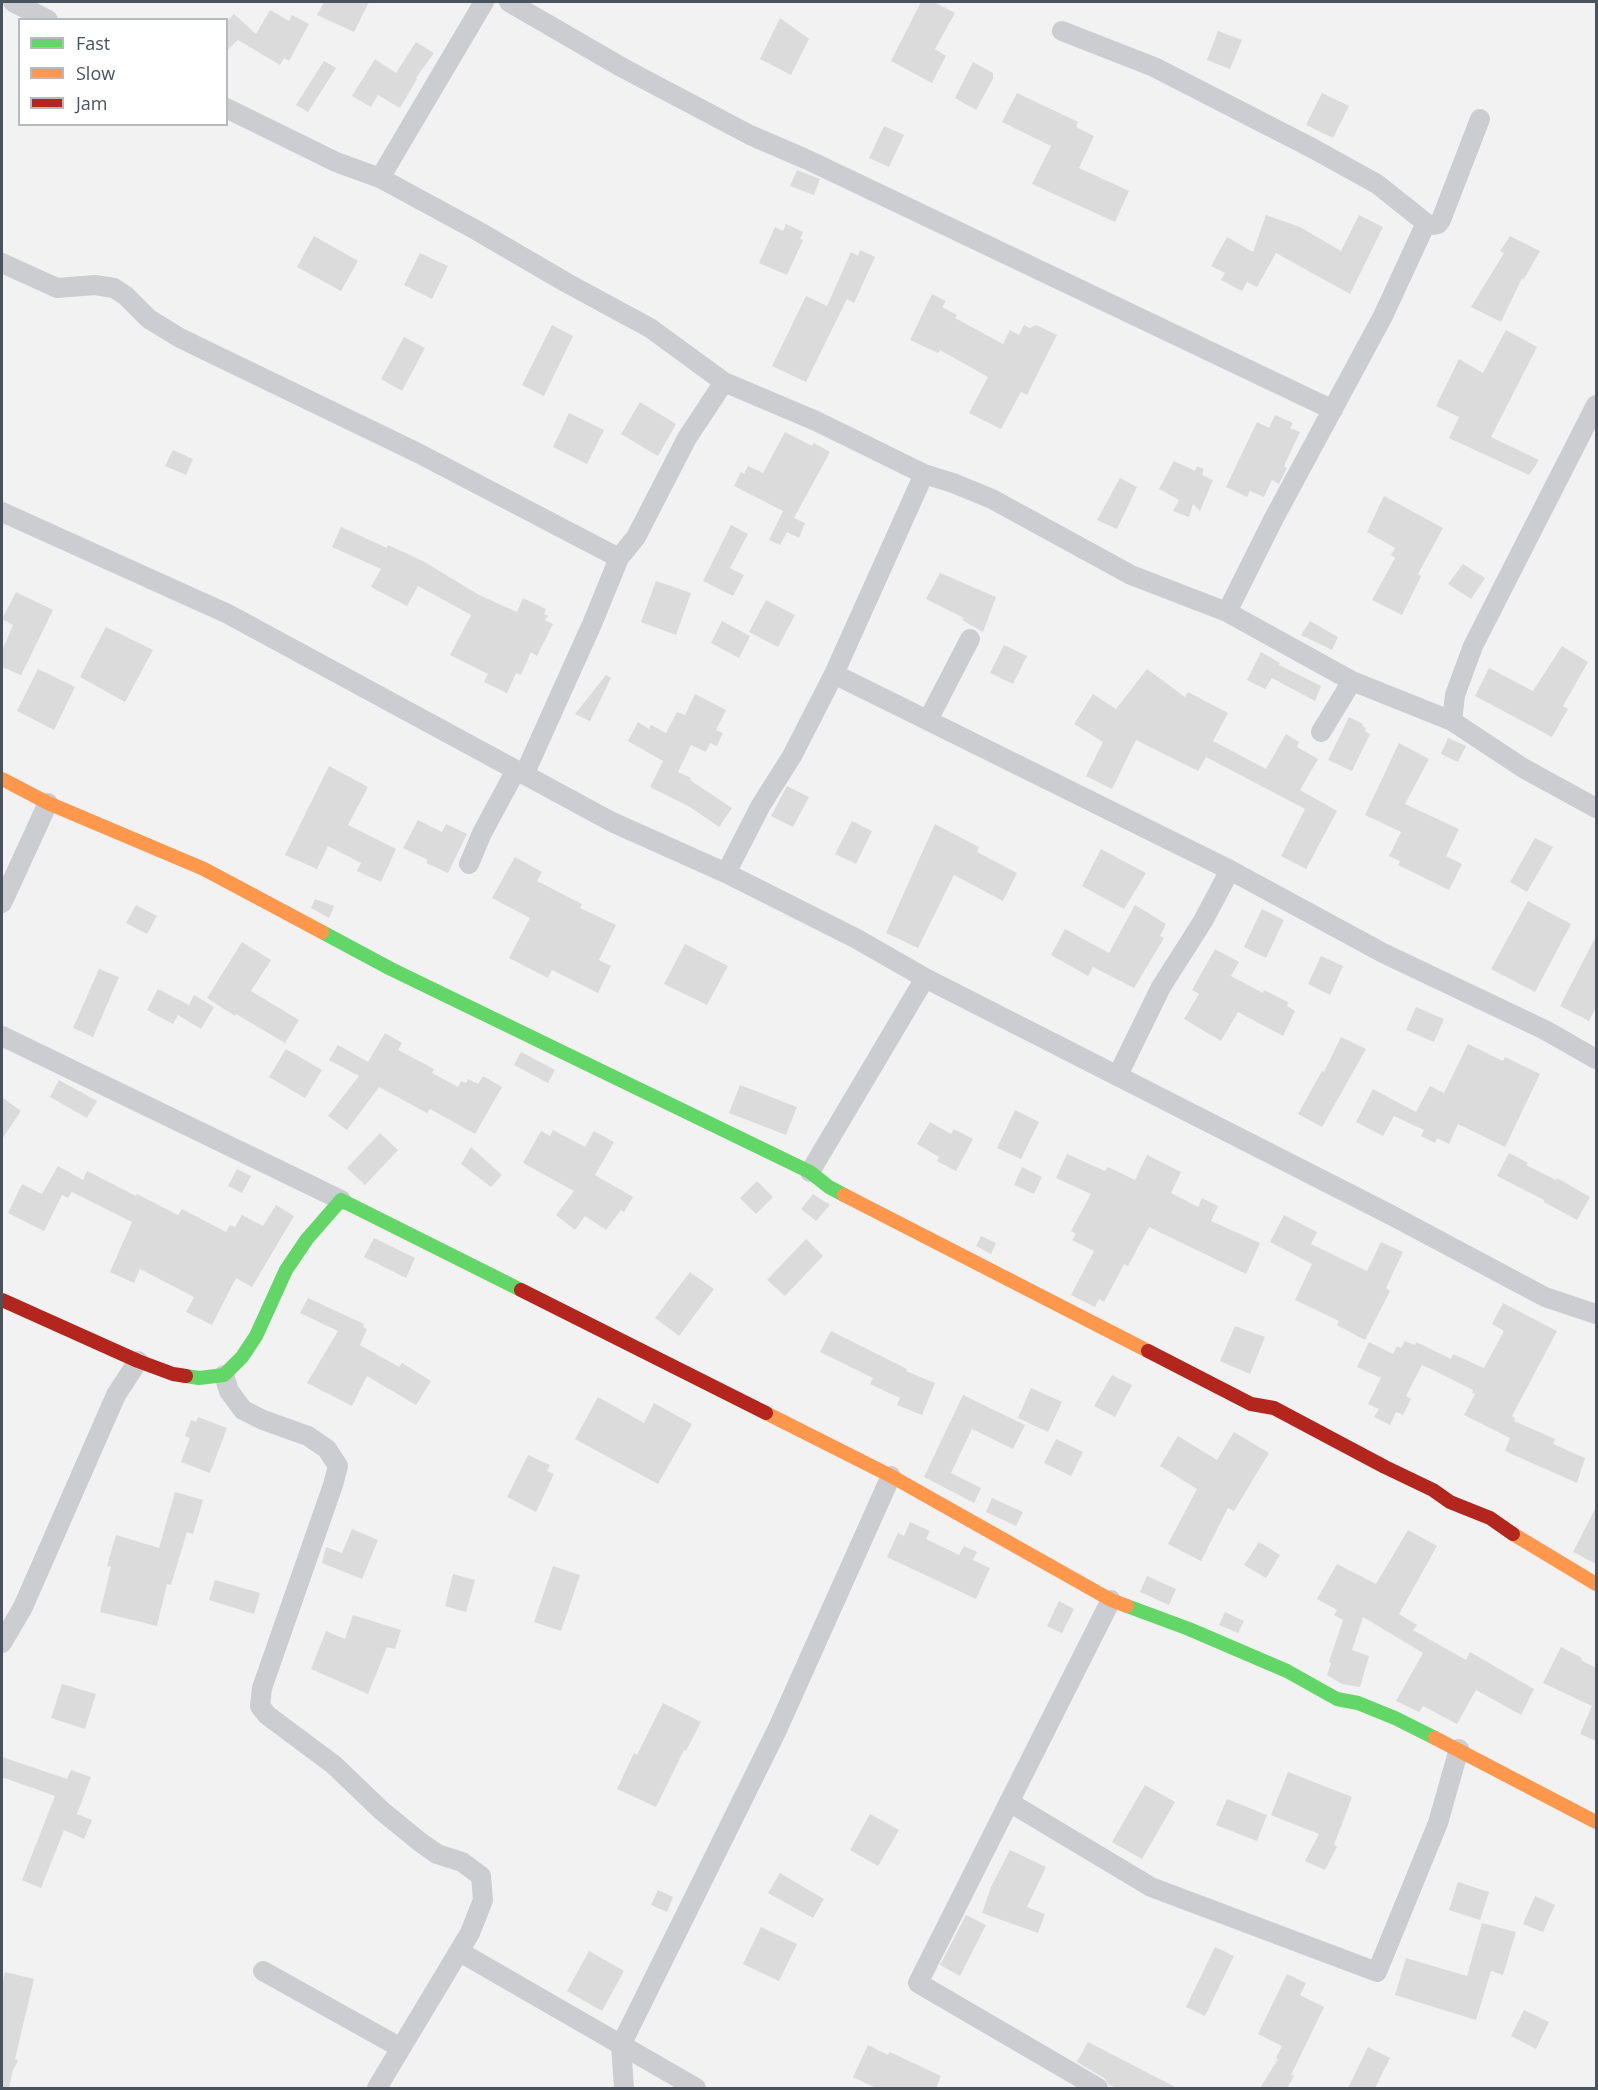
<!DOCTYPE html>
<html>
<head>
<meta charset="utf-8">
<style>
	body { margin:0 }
	#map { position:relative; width:1598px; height:2090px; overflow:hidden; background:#f2f2f2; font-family:"Open Sans",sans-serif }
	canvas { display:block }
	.frame { position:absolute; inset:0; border:3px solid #49535e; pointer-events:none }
	.legend { position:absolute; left:18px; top:18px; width:210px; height:108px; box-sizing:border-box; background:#fff; border:2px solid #b6babf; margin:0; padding:8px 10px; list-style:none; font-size:18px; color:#49535e }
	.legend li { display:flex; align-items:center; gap:12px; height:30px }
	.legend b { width:30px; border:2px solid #b6babf }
</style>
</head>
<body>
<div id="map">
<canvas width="1598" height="2090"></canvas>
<div class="frame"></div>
<ul class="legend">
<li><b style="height:8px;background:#63d668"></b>Fast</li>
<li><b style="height:8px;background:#ff974d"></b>Slow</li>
<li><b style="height:8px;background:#b3261e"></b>Jam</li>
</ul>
</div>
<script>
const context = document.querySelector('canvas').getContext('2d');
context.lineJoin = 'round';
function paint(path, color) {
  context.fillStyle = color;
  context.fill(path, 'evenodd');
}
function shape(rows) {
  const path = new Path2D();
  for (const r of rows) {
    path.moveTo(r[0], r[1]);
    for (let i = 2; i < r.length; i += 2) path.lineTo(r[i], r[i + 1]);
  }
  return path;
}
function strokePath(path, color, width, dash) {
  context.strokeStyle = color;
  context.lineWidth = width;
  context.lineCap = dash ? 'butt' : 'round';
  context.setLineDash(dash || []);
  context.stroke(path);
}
const building = shape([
	[324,2,369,2,354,32,317,15],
	[921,2,934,2,955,13,935,49,946,56,932,83,891,61],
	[270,10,289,21,292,15,309,24,289,61,284,58,280,65,238,40,226,51,226,22,234,14,256,34],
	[780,18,809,39,791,75,760,59],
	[1218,31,1242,40,1230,69,1207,60],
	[416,42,434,53,416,78,417,79,400,108,378,95,371,107,352,96,375,59,396,73],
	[324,61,336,68,308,112,296,105],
	[973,62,993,73,993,79,976,110,955,98],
	[1017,93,1078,122,1076,127,1094,136,1079,168,1129,191,1115,222,1032,184,1051,146,1002,122],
	[1322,93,1349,106,1333,138,1306,125],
	[884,126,904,135,889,167,869,158],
	[797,170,820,179,814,195,790,186],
	[1266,215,1300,227,1341,251,1359,215,1383,227,1350,294,1276,253,1257,287,1247,282,1242,291,1221,280,1225,273,1211,266,1227,237,1253,252],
	[786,224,803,232,800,239,803,240,787,275,759,263,775,227,783,231],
	[314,236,358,261,341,291,297,267],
	[1510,236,1540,251,1524,279,1522,278,1501,322,1471,307,1504,253,1500,251],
	[860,250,875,257,854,303,847,299,806,382,772,366,806,296,827,306,851,252,858,256],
	[420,253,448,266,432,299,404,285],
	[932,294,946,301,942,307,957,315,955,318,1003,344,1010,330,1019,335,1024,325,1030,328,1036,325,1057,335,1027,395,1021,392,1001,429,969,413,988,377,940,350,938,353,910,340],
	[552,325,573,336,544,396,522,385],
	[1506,330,1537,347,1491,437,1539,460,1529,475,1449,438,1459,417,1436,406,1459,359,1483,373],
	[404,337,425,348,402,391,381,379],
	[640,402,676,424,658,456,621,434],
	[569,413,604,430,587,464,553,447],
	[1275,415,1293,423,1290,428,1300,432,1284,466,1287,468,1279,484,1272,480,1264,497,1250,491,1247,497,1226,487,1257,422,1269,428],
	[785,432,812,446,814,443,830,452,794,518,805,523,799,538,787,532,780,545,769,540,783,511,734,486,741,472,744,474,748,466,763,473],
	[173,450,193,459,186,475,165,466],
	[1174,461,1195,471,1197,466,1204,469,1202,475,1213,480,1200,511,1193,504,1189,517,1173,511,1179,500,1159,489],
	[1120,478,1137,487,1117,529,1097,520],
	[1384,496,1443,528,1418,574,1421,576,1402,615,1372,600,1395,558,1391,555,1395,548,1367,532],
	[731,525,748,534,730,568,744,575,733,596,703,581],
	[341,527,387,548,388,545,423,561,479,595,517,612,523,598,546,609,544,614,548,616,545,620,553,624,537,656,531,652,521,675,516,673,507,693,484,682,488,674,450,655,471,615,418,586,407,606,371,587,381,569,332,547],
	[1463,564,1485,578,1471,599,1448,584],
	[940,573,996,597,983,632,962,620,964,618,926,599],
	[656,581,691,593,676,635,641,622],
	[16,592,53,610,21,675,2,667,2,651,13,625,2,619],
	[766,600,795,615,778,647,749,632],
	[722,621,750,636,739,658,711,643],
	[1310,621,1338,637,1332,650,1301,635],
	[106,627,153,650,125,702,80,677],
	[1004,645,1027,656,1013,684,990,673],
	[1562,646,1588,662,1563,706,1568,709,1552,737,1475,696,1489,668,1533,691],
	[1261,652,1280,663,1279,665,1321,686,1315,701,1272,678,1265,689,1247,680],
	[38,669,75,687,54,730,17,711],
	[1147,669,1185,697,1188,692,1228,713,1213,741,1266,769,1286,734,1299,742,1297,747,1318,759,1300,790,1337,811,1306,869,1281,856,1305,809,1206,757,1198,771,1136,740,1112,789,1086,776,1103,742,1074,724,1093,694,1116,709],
	[606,675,611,678,590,721,575,714],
	[695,694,726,710,716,730,723,733,717,746,710,743,706,752,691,745,678,772,691,778,690,780,732,808,719,827,690,807,650,787,663,761,628,741,638,722,649,729,651,725,666,733,677,712,685,715],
	[1349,717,1363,724,1362,726,1366,728,1365,731,1370,734,1352,771,1328,760],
	[1448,738,1466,746,1458,762,1441,754],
	[1399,743,1429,759,1405,804,1459,829,1446,856,1462,864,1449,890,1398,865,1400,861,1389,856,1401,832,1365,815],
	[329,766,368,787,348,825,396,849,381,882,357,871,361,863,328,846,317,869,285,855],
	[787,786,809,797,793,827,771,816],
	[418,820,442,832,446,824,467,834,448,873,426,863,428,860,403,848],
	[852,821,872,831,856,864,835,854],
	[935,824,979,847,977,852,1017,873,1003,901,954,875,918,948,886,933],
	[1535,838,1553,847,1527,892,1510,882],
	[1101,849,1146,873,1124,909,1082,886],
	[515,857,542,872,537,881,582,904,580,908,616,925,599,960,611,966,598,993,552,970,548,978,509,958,530,918,492,898],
	[315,899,334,906,329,918,311,908],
	[1528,901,1571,924,1535,992,1491,969],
	[136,905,157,916,147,934,126,923],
	[1135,905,1166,924,1160,936,1164,938,1134,988,1093,967,1088,976,1051,955,1065,929,1109,953],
	[1262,909,1284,920,1266,958,1244,947],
	[1596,936,1596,1007,1589,1021,1560,1006],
	[242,942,271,960,251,991,299,1020,285,1043,236,1014,235,1016,207,998],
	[685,944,728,966,707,1005,664,984],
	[1215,949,1239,962,1231,976,1263,993,1264,990,1288,1002,1287,1006,1295,1011,1283,1036,1238,1012,1221,1041,1184,1019,1199,994,1192,990],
	[1321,956,1343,966,1330,995,1308,984],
	[99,969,119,977,93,1037,73,1028],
	[158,989,189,1005,194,995,214,1007,201,1029,178,1015,173,1024,147,1010],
	[1416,1007,1444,1019,1434,1042,1406,1030],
	[385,1033,402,1043,398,1050,434,1069,432,1073,458,1087,461,1081,466,1083,468,1079,478,1084,483,1076,502,1087,475,1134,430,1109,427,1113,379,1087,347,1130,328,1116,359,1076,329,1060,338,1045,368,1062],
	[1341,1037,1366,1049,1322,1127,1298,1114,1322,1071,1324,1072],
	[1468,1044,1503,1061,1505,1057,1540,1074,1505,1147,1458,1124,1449,1144,1437,1138,1435,1143,1421,1136,1424,1130,1394,1116,1383,1136,1356,1122,1373,1089,1416,1112,1430,1086,1444,1093],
	[286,1049,322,1070,305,1098,269,1077],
	[521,1052,555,1070,548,1083,514,1065],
	[59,1080,97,1101,87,1118,50,1097],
	[740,1085,797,1107,786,1135,729,1113],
	[2,1097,21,1111,2,1139],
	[1015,1110,1039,1122,1021,1159,997,1148],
	[930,1122,951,1134,954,1129,973,1139,956,1171,937,1161,939,1157,917,1144],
	[553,1130,585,1147,594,1131,614,1142,595,1175,633,1197,624,1212,621,1210,606,1230,585,1216,575,1230,556,1215,574,1191,523,1163,541,1131,550,1136],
	[380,1133,398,1150,365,1185,347,1168],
	[471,1147,502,1175,491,1187,461,1164],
	[1509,1153,1528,1163,1526,1165,1556,1180,1557,1178,1590,1197,1577,1220,1544,1202,1544,1200,1497,1176],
	[1067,1154,1105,1171,1108,1167,1135,1180,1147,1155,1181,1172,1171,1193,1198,1207,1202,1198,1218,1206,1211,1221,1260,1243,1246,1274,1149,1227,1128,1266,1124,1264,1104,1302,1099,1299,1095,1307,1071,1295,1094,1251,1072,1240,1076,1234,1071,1231,1091,1194,1056,1178],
	[58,1166,83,1180,87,1171,136,1196,137,1194,178,1215,182,1209,226,1232,230,1225,235,1227,242,1215,263,1226,276,1205,294,1216,252,1287,236,1278,212,1325,186,1312,194,1297,140,1269,134,1283,110,1272,132,1222,72,1192,68,1198,62,1195,44,1231,8,1213,22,1184,42,1194],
	[1022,1167,1042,1177,1034,1194,1014,1185],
	[237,1169,251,1176,242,1193,228,1186],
	[757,1181,773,1197,756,1214,740,1198],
	[813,1194,830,1205,816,1221,801,1209],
	[1284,1215,1317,1232,1311,1244,1367,1271,1381,1242,1403,1252,1386,1288,1390,1291,1365,1340,1337,1325,1339,1321,1295,1300,1312,1264,1270,1242],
	[981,1236,996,1243,991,1254,976,1246],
	[374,1238,415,1258,406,1278,364,1257],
	[806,1239,823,1256,785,1296,767,1280],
	[690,1272,714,1289,679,1336,655,1318],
	[308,1298,364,1324,363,1327,367,1329,360,1345,399,1367,402,1363,431,1381,416,1405,367,1376,352,1406,307,1383,338,1331,300,1313],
	[1503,1303,1557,1331,1512,1416,1515,1418,1514,1421,1555,1439,1553,1444,1585,1458,1577,1483,1505,1451,1510,1438,1464,1415,1475,1394,1472,1393,1473,1390,1429,1368,1422,1365,1406,1396,1411,1399,1403,1415,1396,1412,1390,1425,1374,1417,1379,1409,1368,1404,1381,1378,1357,1367,1369,1342,1393,1354,1397,1346,1401,1348,1405,1341,1415,1345,1416,1342,1451,1359,1453,1354,1484,1368,1504,1331,1492,1324],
	[1235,1326,1265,1337,1250,1374,1220,1361],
	[831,1331,907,1369,906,1371,935,1383,922,1415,897,1405,900,1398,870,1384,873,1378,820,1352],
	[1112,1375,1132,1385,1115,1417,1094,1406],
	[1031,1388,1062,1402,1048,1432,1018,1418],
	[963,1395,1025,1425,1013,1449,972,1429,951,1473,981,1488,974,1503,924,1477],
	[598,1397,644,1423,654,1403,692,1424,658,1484,575,1439],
	[198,1417,227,1428,210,1473,181,1462,190,1438,185,1436,191,1420,196,1422],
	[1234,1432,1269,1453,1234,1511,1228,1508,1201,1561,1168,1544,1197,1489,1160,1466,1178,1436,1217,1460],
	[1056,1439,1083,1452,1071,1476,1044,1463],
	[528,1455,550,1465,547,1471,554,1474,536,1512,507,1497],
	[175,1492,203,1500,193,1534,187,1532,171,1585,167,1584,157,1626,100,1612,111,1567,107,1566,116,1535,159,1548],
	[992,1498,1023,1512,1016,1526,986,1512],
	[1596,1507,1596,1564,1573,1552],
	[910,1522,930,1531,926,1539,959,1555,964,1546,977,1552,973,1560,990,1568,976,1599,887,1557,898,1533,904,1536],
	[352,1529,378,1540,362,1579,322,1563,326,1547,342,1553],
	[1408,1530,1437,1546,1399,1614,1417,1625,1413,1630,1466,1660,1470,1652,1534,1689,1521,1715,1476,1690,1457,1724,1423,1706,1419,1712,1396,1701,1423,1653,1363,1617,1352,1650,1369,1656,1360,1687,1342,1684,1327,1675,1331,1663,1329,1662,1343,1620,1334,1615,1337,1610,1317,1599,1337,1564,1376,1584],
	[1259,1542,1280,1555,1266,1578,1244,1565],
	[553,1566,580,1575,561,1631,534,1622],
	[453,1574,475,1580,466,1612,445,1606],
	[1147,1576,1176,1589,1169,1605,1140,1592],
	[215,1580,260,1593,254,1614,209,1600],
	[1059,1601,1074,1609,1062,1633,1047,1626],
	[1225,1612,1244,1621,1238,1633,1219,1625],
	[353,1615,401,1630,395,1649,387,1647,368,1694,311,1669,326,1631,345,1639],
	[1561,1647,1582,1658,1581,1660,1596,1668,1596,1741,1580,1734,1592,1706,1543,1683],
	[62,1684,96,1694,85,1729,51,1718],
	[663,1703,701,1722,686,1751,684,1750,656,1807,617,1789,634,1753,637,1755],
	[2,1757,67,1779,71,1770,91,1777,77,1814,92,1820,84,1839,64,1830,41,1888,22,1880,55,1796,2,1777],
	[1288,1772,1352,1797,1334,1845,1337,1847,1325,1870,1305,1861,1319,1834,1271,1815],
	[1145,1785,1175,1802,1142,1859,1112,1842],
	[1227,1799,1267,1815,1257,1841,1216,1825],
	[870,1814,899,1830,878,1866,850,1850],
	[1010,1850,1046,1867,1027,1907,1045,1914,1038,1933,982,1913,991,1887],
	[780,1873,824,1899,813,1918,768,1893],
	[1458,1882,1489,1892,1480,1920,1449,1910],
	[658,1890,673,1897,667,1912,651,1905],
	[1535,1896,1555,1905,1543,1932,1523,1924],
	[966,1915,986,1925,960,1976,940,1965],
	[1482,1923,1516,1932,1503,1975,1491,1971,1476,2020,1395,1995,1406,1958,1467,1976],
	[761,1927,797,1944,779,1981,743,1964],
	[1215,1947,1234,1956,1205,2016,1186,2007],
	[589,1951,624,1971,602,2011,567,1991],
	[5,1972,34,1979,15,2059,18,2061,13,2070,9,2088,2,2088,2,1986],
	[1287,1974,1306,1983,1300,1995,1324,2007,1291,2075,1294,2076,1287,2088,1260,2088,1278,2059,1276,2058,1282,2046,1258,2034],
	[1524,2010,1549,2022,1536,2049,1511,2036],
	[1088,2042,1177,2088,1116,2088,1109,2085,1104,2078,1077,2062],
	[868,2045,888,2055,890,2052,941,2076,936,2088,876,2088,853,2077],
	[1368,2047,1390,2058,1375,2088,1348,2088]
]);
const street = shape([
	[13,2,48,20],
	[509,2,623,68,750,135,808,160,1333,410],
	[1062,31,1154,67,1312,148,1377,184,1426,223],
	[226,108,336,162,380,178,476,230,567,283,650,328,724,382,816,421,924,474,953,483,992,499,1131,575,1227,612,1352,681,1452,721,1523,768,1596,808],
	[380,178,484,2],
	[2,263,57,288,95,285,114,288,126,296,149,319,180,338,418,453,619,558],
	[2,512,228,614,612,822,726,873,857,939,925,978],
	[1227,612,1274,518,1383,316,1426,223,1433,225,1438,224,1441,220,1480,119],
	[834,674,1230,870,1383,953,1545,1030,1596,1059],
	[928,720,970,639],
	[1452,721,1455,695,1473,646,1596,405],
	[1321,732,1352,681],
	[524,775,592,624,619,558,636,537,687,438,724,382],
	[469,864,482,833,516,770],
	[726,873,761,805,792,756,834,674,924,474],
	[2,903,48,803],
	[2,1036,341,1200],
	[1118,1075,1161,987,1203,921,1230,870],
	[810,1172,925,978,1391,1215,1545,1297,1596,1314],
	[224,1375,229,1391,243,1410,263,1420,308,1436,327,1449,338,1466,333,1485,262,1688,260,1706,267,1715,334,1765,382,1811,420,1842,437,1854,462,1862,481,1876,483,1900,470,1933,377,2088],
	[2,1643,23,1607,116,1395,138,1361],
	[1009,1802,1151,1887,1377,1972,1438,1823,1459,1749],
	[460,1952,696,2088],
	[263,1971,401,2048],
	[624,2088,621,2045,777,1730,891,1476],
	[1098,2088,918,1983,1111,1600]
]);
const fast = shape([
	[322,932,391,969,810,1172,829,1187,844,1195],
	[186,1376,199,1378,224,1375,242,1357,256,1336,286,1270,307,1239,341,1200,521,1290],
	[1127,1606,1189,1629,1287,1671,1337,1699,1358,1703,1395,1718,1435,1738]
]);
const slow = shape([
	[2,779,48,803,204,869,322,932],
	[844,1195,1148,1351],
	[766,1413,891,1476,1111,1600,1127,1606],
	[1513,1534,1596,1584],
	[1435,1738,1596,1822]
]);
const jam = shape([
	[521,1290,766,1413],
	[2,1300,138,1361,173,1374,186,1376],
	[1148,1351,1251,1404,1274,1408,1385,1467,1433,1490,1450,1502,1490,1518,1513,1534]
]);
paint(building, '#dbdbdc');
strokePath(street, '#cccdd0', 20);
strokePath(fast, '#63d668', 14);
strokePath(slow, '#ff974d', 14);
strokePath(jam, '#b3261e', 14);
</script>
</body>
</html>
